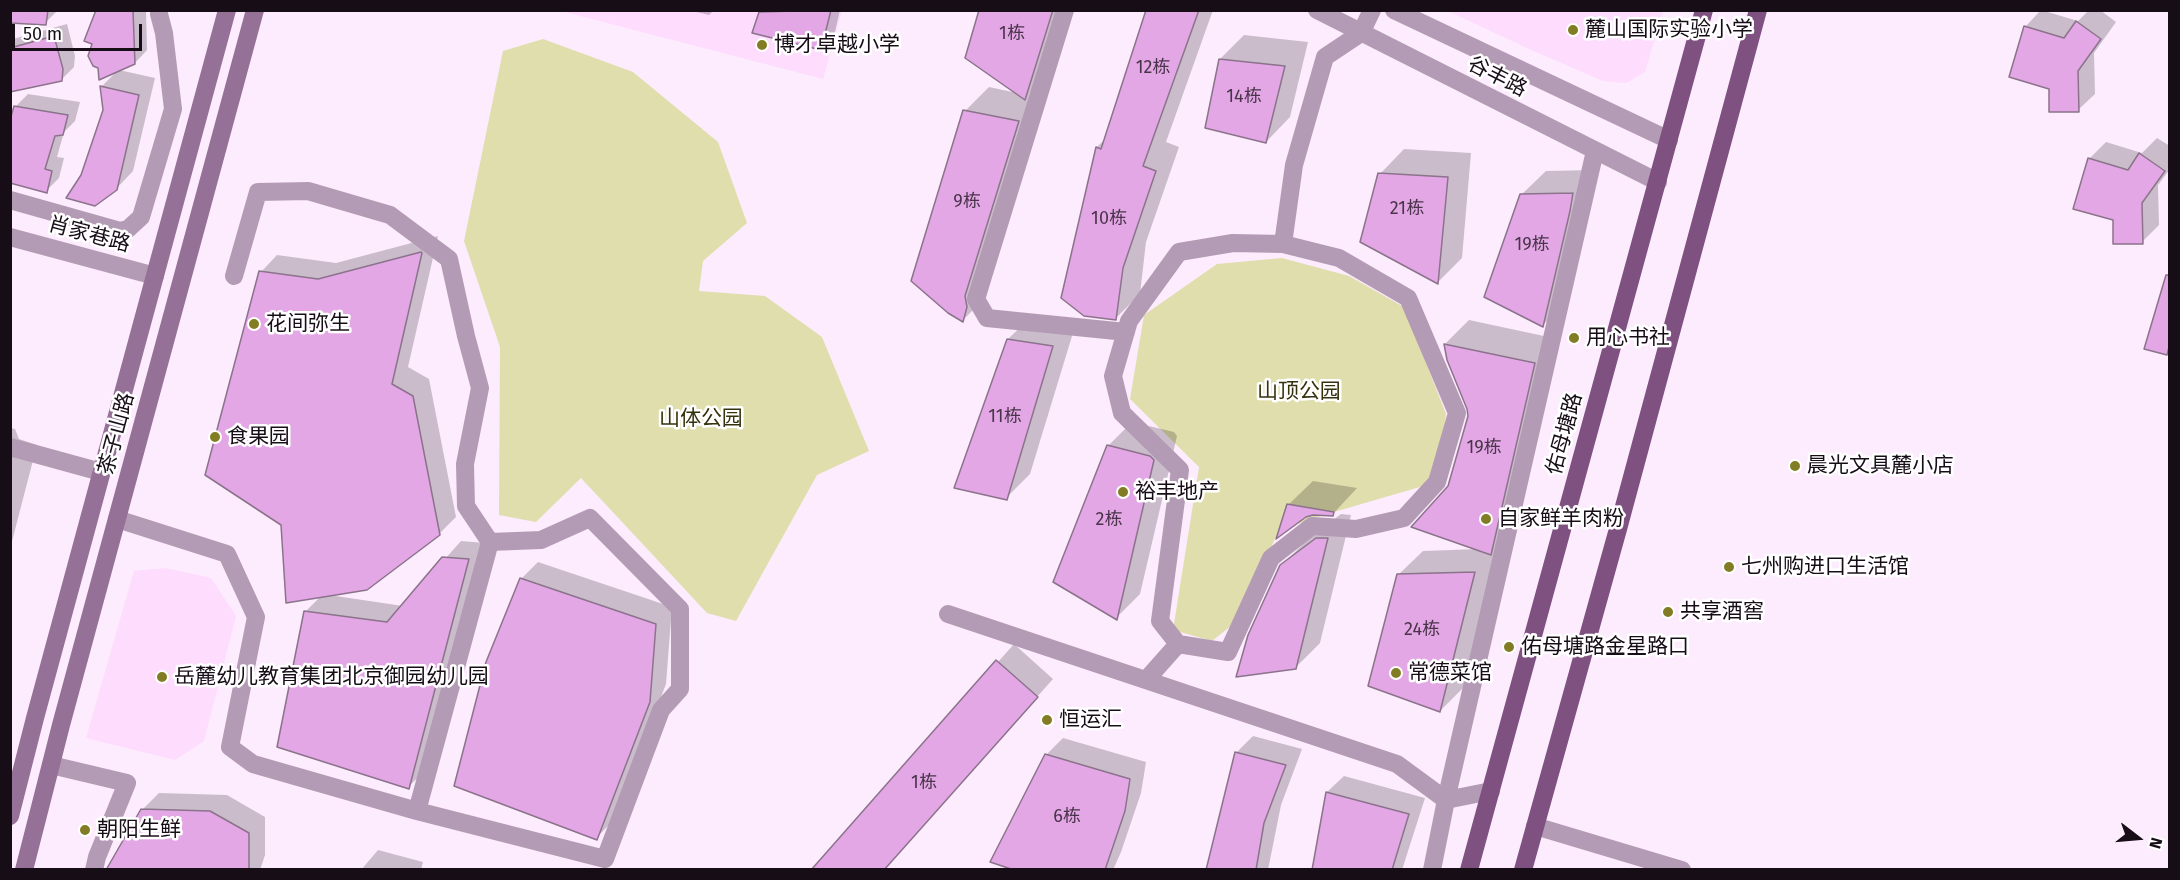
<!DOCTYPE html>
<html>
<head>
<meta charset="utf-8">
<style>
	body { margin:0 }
	#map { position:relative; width:2180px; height:880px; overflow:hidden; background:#fdecfd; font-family:"Fira Sans",sans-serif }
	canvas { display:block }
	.frame { position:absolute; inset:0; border:12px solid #160d16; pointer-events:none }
	.north { position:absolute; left:2108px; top:808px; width:60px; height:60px; -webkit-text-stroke:4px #fff; paint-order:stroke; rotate:106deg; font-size:16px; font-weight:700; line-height:24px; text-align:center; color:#160d16 }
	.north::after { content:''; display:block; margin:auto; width:21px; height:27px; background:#160d16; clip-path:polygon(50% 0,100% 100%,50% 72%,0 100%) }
	.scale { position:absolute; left:12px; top:24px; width:130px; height:27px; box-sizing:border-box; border:3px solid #160d16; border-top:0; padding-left:8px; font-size:18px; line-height:21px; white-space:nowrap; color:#160d16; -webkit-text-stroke:4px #fff; paint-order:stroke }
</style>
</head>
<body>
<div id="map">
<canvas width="2180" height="880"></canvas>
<div class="frame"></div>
<div class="north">N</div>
<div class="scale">50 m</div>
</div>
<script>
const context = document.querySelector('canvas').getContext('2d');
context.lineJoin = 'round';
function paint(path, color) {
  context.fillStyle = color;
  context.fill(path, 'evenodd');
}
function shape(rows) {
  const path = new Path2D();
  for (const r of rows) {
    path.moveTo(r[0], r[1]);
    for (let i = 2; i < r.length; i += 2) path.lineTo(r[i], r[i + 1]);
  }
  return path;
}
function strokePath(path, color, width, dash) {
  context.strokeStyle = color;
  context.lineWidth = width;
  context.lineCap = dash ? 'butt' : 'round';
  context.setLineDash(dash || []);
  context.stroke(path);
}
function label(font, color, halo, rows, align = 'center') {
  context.font = font + ' "Fira Sans","Noto Sans SC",sans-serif';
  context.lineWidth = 5;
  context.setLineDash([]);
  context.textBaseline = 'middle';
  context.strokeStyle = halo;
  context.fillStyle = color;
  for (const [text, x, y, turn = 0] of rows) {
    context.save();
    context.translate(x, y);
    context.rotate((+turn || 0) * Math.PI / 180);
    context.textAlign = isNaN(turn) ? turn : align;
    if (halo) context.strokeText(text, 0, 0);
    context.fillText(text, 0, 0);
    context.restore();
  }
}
const built = shape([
	[561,11,842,11,823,79],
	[1448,11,1663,11,1645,72,1626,83,1603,81,1529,49],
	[165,568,211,578,236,616,204,741,175,760,86,738,134,571]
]);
const green = shape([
	[543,39,633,72,718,142,747,223,703,261,699,291,765,296,822,337,869,451,817,475,736,621,707,613,581,478,536,522,499,515,500,347,464,241,503,51],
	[1282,258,1349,276,1404,307,1446,414,1437,482,1334,512,1279,530,1237,621,1212,641,1173,630,1199,467,1130,399,1144,315,1217,264]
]);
const shadow = shape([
	[10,10,58,10,45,23],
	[95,10,146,10,147,50,135,63,119,70,155,78,133,171,116,189,82,176,105,110,102,86,117,71,94,43],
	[688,10,714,10,709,15],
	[763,10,840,10,834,36,821,49,761,12],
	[980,10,1069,10,1049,74,1029,95,1042,98,986,297,962,321,965,111,989,87,1017,93],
	[1147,10,1213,10,1166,142,1179,147,1146,242,1140,294,1116,318,1063,297,1097,147,1106,138],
	[2041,10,2078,21,2089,10,2100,10,2116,22,2094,53,2095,94,2078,110,2050,87,2025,27],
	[67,24,75,56,74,67,61,80,10,91,10,42,13,39],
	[1244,35,1308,42,1290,117,1266,142,1220,59],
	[28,94,80,102,75,121,64,132,57,157,64,158,59,178,46,191,16,106],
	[2157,138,2170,146,2170,169,2158,185,2159,225,2142,242,2114,219,2089,159,2106,142,2142,153],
	[1404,149,1471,153,1462,258,1438,282,1380,174],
	[1596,170,1567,301,1543,325,1521,195,1546,171],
	[438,236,408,367,429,379,456,517,439,534,329,595,403,606,461,541,485,543,425,771,408,787,306,611,321,596,282,524,261,272,277,255,336,263],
	[2170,289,2170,354,2146,348,2160,299],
	[1033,315,1076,323,1030,474,1006,498,1008,339],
	[1469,320,1558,339,1464,687,1440,711,1398,575,1423,551,1478,549,1449,486,1469,416,1469,408,1448,360,1445,344],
	[1132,422,1174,432,1177,436,1140,594,1116,618,1108,446],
	[10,428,15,429,19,439,37,445,10,549],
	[1313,481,1357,488,1332,515,1288,505],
	[1341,514,1351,515,1320,643,1295,668,1281,566,1306,541],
	[538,562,672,607,666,684,613,821,596,838,521,579],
	[1014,644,1053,679,883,870,813,870],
	[1253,736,1302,749,1281,805,1268,870,1207,870,1236,753],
	[1063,738,1146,762,1141,793,1121,852,1113,870,1017,870,1046,755],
	[1344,776,1425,798,1402,870,1314,870,1327,792],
	[159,793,227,795,265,817,265,855,260,870,109,870,142,810],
	[378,850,423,862,421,870,361,870]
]);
const building = shape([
	[10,10,48,10,46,25,10,23,10,10],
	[96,10,133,10,135,64,99,80,98,68,93,66,88,56,92,44,84,41,96,10],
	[831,10,821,50,752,33,759,12,831,10],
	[979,10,1053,10,1025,100,965,58,979,10],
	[1146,10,1199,10,1143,166,1156,171,1123,268,1116,320,1084,316,1061,298,1096,147,1101,149,1146,10],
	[2076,21,2101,39,2078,71,2079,112,2049,112,2049,89,2009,77,2024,26,2064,38,2076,21],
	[54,36,63,69,62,81,10,92,10,48,54,36],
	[1219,59,1285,66,1266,143,1205,128,1219,59],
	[100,86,139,95,117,190,95,206,66,198,81,175,103,110,100,86],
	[14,106,68,115,63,135,55,136,45,169,52,171,47,193,10,183,10,120,14,106],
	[963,110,1019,121,965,296,967,307,963,322,948,313,911,281,963,110],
	[2139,153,2165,171,2142,203,2143,244,2113,244,2113,220,2073,209,2088,158,2128,170,2139,153],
	[1378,173,1448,177,1438,284,1360,242,1378,173],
	[1573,193,1570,211,1543,327,1484,297,1520,194,1573,193],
	[421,252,422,253,392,384,413,396,440,535,367,590,286,603,281,525,205,475,259,271,318,279,421,252],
	[2166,275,2169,275,2169,347,2167,355,2144,349,2166,275],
	[1007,339,1053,346,1007,500,954,488,1007,339],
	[1444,344,1535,363,1491,555,1411,527,1448,486,1468,416,1467,409,1447,360,1444,344],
	[1107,445,1150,456,1154,460,1117,620,1053,582,1107,445],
	[1287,504,1334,512,1333,516,1313,515,1306,517,1276,539,1287,504],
	[1316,538,1328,538,1296,669,1236,677,1248,635,1280,565,1316,538],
	[442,557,469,559,409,789,277,747,304,611,387,622,442,557],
	[1475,572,1440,712,1368,686,1397,574,1475,572],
	[520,578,656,624,650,702,597,840,454,786,486,662,520,578],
	[996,660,1038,697,884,870,811,870,996,660],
	[1235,752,1286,765,1264,823,1256,870,1206,870,1235,752],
	[1045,754,1130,779,1125,811,1105,870,1014,870,990,862,1045,754],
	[1326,792,1409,814,1392,870,1312,870,1326,792],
	[141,809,210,811,249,833,249,870,106,870,141,809]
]);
const minor = shape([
	[1065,10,976,299,987,318,1126,332],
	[10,200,120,231,128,229,141,217,173,109,164,33,159,14],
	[10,237,155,276],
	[1283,244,1233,243,1179,252,1129,321,1113,376,1122,413,1180,470,1160,621,1178,644,1228,652,1271,558,1312,526,1356,529,1404,518,1437,482,1457,413,1408,298,1339,258,1283,244,1294,165,1325,57,1361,33,1372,10],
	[10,447,101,472],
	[117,519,227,554,256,617,230,747,253,764,417,811,605,859,661,710,680,689,680,609,590,518,541,540,490,542,466,506,465,464,480,388,466,336,449,259,390,215,308,191,258,192,234,276],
	[948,614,1397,764,1446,800,1432,870],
	[1146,680,1178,644],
	[51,765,127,783,97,857,94,870],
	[1491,791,1446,800,1595,151],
	[417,811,490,542],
	[1535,826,1682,870]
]);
const tertiary = shape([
	[1317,10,1658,182],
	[1394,10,1669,140]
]);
const secondary = shape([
	[10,816,35,718,227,10],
	[24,870,61,725,255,10]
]);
const primary = shape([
	[1469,870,1704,10],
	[1523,870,1618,529,1758,10]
]);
const markers = [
	[1573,30,6,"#827d24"],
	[762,45,6,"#827d24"],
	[254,324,6,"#827d24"],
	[1574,338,6,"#827d24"],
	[215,437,6,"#827d24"],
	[1795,466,6,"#827d24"],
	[1123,492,6,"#827d24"],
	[1486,519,6,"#827d24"],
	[1729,567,6,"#827d24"],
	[1668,612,6,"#827d24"],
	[1509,647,6,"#827d24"],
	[1396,673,6,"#827d24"],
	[162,677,6,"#827d24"],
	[1047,720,6,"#827d24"],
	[85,830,6,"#827d24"]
];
const numberNames = [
	["1栋",1012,34],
	["12栋",1153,68],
	["14栋",1244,97],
	["9栋",967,202],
	["21栋",1407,209],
	["10栋",1109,219],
	["19栋",1532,245],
	["11栋",1005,417],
	["19栋",1484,448],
	["2栋",1109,520],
	["24栋",1422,630],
	["1栋",924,783],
	["6栋",1067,817]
];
const poiNames = [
	["麓山国际实验小学",1585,30],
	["博才卓越小学",774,45],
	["花间弥生",266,324],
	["用心书社",1586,338],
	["食果园",227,437],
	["晨光文具麓小店",1807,466],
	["裕丰地产",1135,492],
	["自家鲜羊肉粉",1498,519],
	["七州购进口生活馆",1741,567],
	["共享酒窖",1680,612],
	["佑母塘路金星路口",1521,647],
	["常德菜馆",1408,673],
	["岳麓幼儿教育集团北京御园幼儿园",174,677],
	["恒运汇",1059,720],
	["朝阳生鲜",97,830]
];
const streetNames = [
	["谷丰路",1497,77,27],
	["肖家巷路",89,235,15],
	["茶子山路",117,434,-75],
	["佑母塘路",1565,434,-75]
];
const parkNames = [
	["山顶公园",1299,392],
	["山体公园",701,419]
];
paint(built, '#fddcfd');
paint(green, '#e0dead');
paint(shadow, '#0003');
paint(building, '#e3a7e5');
strokePath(building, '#8b738b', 1.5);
strokePath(minor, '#b49bb5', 18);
strokePath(tertiary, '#b49bb5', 18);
strokePath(secondary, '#957097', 18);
strokePath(primary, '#7f5181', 18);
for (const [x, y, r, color] of markers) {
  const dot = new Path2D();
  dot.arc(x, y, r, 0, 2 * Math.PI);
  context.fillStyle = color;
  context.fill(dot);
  strokePath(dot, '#fff', 2);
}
label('18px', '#49344a', null, numberNames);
label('21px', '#160d16', '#fff', poiNames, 'left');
label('21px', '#160d16', '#fff', streetNames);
label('21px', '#35330e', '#fff', parkNames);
</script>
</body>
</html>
